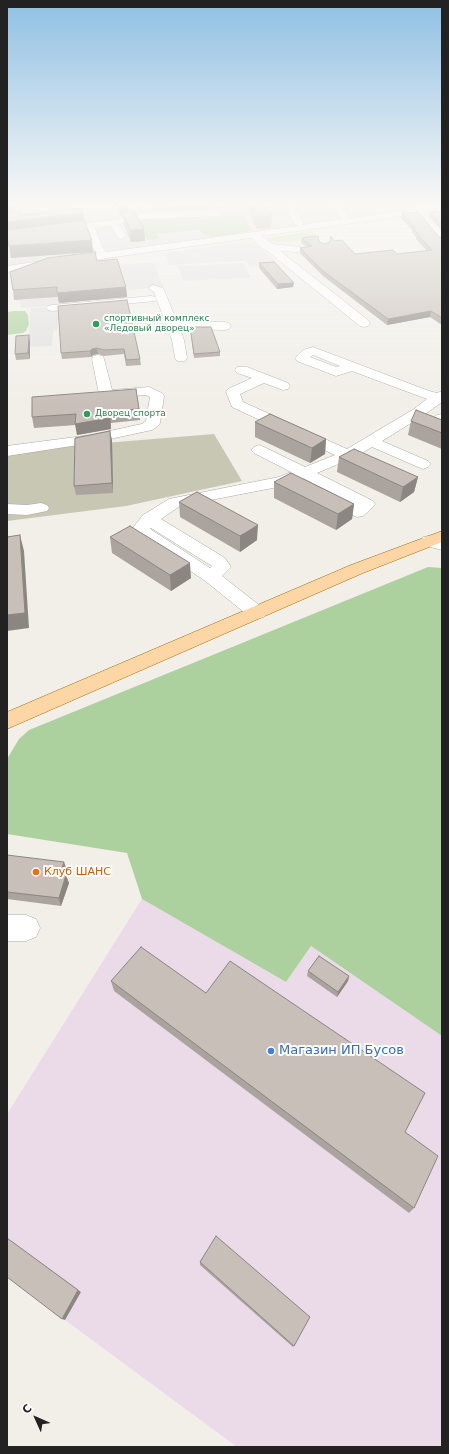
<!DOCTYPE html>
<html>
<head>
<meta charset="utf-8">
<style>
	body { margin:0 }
	#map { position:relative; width:449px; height:1454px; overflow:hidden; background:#f2efe9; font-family:"DejaVu Sans",sans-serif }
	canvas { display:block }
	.frame { position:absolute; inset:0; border:8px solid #222; pointer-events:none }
	.north { position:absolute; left:16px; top:1398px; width:40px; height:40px; -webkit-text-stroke:3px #fff; paint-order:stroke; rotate:315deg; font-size:11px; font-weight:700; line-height:16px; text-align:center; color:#222 }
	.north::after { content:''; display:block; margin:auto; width:14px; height:18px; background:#222; clip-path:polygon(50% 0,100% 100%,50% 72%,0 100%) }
</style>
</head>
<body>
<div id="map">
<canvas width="449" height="1454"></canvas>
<div class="frame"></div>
<div class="north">С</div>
</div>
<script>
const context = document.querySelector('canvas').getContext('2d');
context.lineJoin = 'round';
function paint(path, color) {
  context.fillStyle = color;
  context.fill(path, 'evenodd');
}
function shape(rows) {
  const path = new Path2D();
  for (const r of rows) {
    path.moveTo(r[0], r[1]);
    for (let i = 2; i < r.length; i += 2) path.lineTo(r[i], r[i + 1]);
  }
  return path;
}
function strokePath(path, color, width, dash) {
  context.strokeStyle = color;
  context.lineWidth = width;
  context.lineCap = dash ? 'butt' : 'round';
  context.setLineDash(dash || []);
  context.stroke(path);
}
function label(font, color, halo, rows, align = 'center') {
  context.font = font + ' "DejaVu Sans",sans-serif';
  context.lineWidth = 4;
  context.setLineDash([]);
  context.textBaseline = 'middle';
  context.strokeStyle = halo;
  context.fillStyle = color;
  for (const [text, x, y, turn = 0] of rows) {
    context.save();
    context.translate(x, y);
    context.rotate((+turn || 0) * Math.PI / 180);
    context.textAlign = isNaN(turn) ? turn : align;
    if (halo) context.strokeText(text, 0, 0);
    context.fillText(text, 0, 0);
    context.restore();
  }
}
const residential = shape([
	[7,204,70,204,74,214,146,206,147,208,233,204,410,204,416,210,7,269]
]);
const industrial = shape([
	[142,899,286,982,311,946,442,1036,442,1447,237,1447,65,1320,81,1292,7,1238,7,1114]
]);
const education = shape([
	[70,204,145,204,146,206,74,214]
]);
const construction = shape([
	[214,434,242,481,126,506,7,521,7,451]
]);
const grass = shape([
	[311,231,316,234,312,238,304,241,277,242,269,241,266,238]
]);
const forest = shape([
	[244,215,252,231,213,237,203,234,199,230,157,234,159,239,147,240,137,221,144,218,200,216,202,218],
	[14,311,25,311,28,315,29,324,26,331,23,333,7,335,7,312],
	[428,567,442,568,442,1036,311,946,286,982,142,899,127,853,7,834,7,759,19,739,29,730]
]);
const parking = shape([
	[199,230,203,234,159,239,156,234],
	[243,242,247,244,255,243,280,265,250,267,245,261,170,265,164,253],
	[153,262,164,287,128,290,120,265],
	[244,263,251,278,183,281,178,266],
	[77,296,79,304,21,308,20,300],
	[58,307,58,330,53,331,52,346,28,347,31,308]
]);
const minor = shape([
	[283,204,291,204,304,223,302,225,342,219,330,204,338,204,349,217,347,219,415,209,411,204,420,204,423,207,433,204,442,204,442,206,426,213,426,215,442,233,442,242,439,241,417,214,262,236,272,244,301,247,302,249,301,251,297,252,280,251,368,320,370,323,368,326,364,327,360,326,266,250,263,249,251,238,7,272,7,266,97,253,93,248,85,226,90,223,114,220,143,213,219,210,224,213,219,216,143,219,119,224,126,236,121,239,118,238,111,226,95,228,103,248,106,252,298,226,296,225,283,204],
	[153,285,163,288,164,290,177,322,225,322,229,323,231,326,229,329,225,330,180,329,184,340,187,358,185,361,177,361,175,358,172,340,154,292,148,288,153,285],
	[151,296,155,297,157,299,155,301,52,311,48,310,46,308,48,306,52,305,151,296],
	[313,347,429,391,437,393,442,391,442,402,424,415,382,441,428,461,431,464,428,467,423,469,418,467,372,447,353,458,317,473,373,501,375,504,373,507,363,516,357,517,321,500,319,497,321,494,327,492,356,505,303,478,283,486,180,506,161,519,225,558,231,567,222,576,264,609,267,613,264,617,257,619,250,617,204,580,137,536,132,529,143,515,169,499,279,477,291,472,254,453,251,450,254,447,259,445,264,447,305,467,335,455,232,407,226,392,228,389,252,378,237,373,235,370,237,367,247,367,288,383,290,386,288,389,283,390,264,383,240,394,243,402,347,449,414,409,427,399,352,371,336,376,297,361,295,358,303,350,313,347],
	[313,355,340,366,336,367,310,357,313,355],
	[151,528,212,566,210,568,150,529,151,528],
	[98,355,103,356,104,359,112,390,149,387,162,393,164,396,160,423,158,426,152,430,91,443,7,456,7,446,91,435,142,424,146,421,150,397,146,395,107,398,101,397,99,394,92,359,93,356,98,355],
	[442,414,442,429,431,426,429,423,431,420,437,415,442,414],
	[41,503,47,505,49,508,47,511,27,515,7,514,7,504,27,505,41,503],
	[429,536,442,539,442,550,423,545,420,541,423,537,429,536],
	[7,915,26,915,36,919,40,928,36,937,26,941,7,941,7,915]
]);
const major = shape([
	[442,531,442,542,363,573,7,729,7,712,351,565,442,531]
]);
const wall = shape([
	[115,204,128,204,129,212,144,229,145,241,131,242,124,225,123,216,121,217],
	[152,204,209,206,209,209,153,211],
	[245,204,265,204,272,216,271,228,257,229],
	[430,212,442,212,442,231,429,216],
	[402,213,439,237,442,238,442,325,430,317,387,325,323,276,300,253,300,248,307,247,301,243,302,238,319,242,325,244,334,241,355,254,397,254,427,251,416,239,416,237,412,232,412,230,401,218],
	[97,261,126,287,127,297,59,303,58,297,14,300,13,290],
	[259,263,294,283,293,287,277,289,259,268],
	[58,306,140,359,141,365,126,366,124,354,104,356,98,354,93,355,91,357,62,359,61,353],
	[190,327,220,352,220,356,194,358],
	[30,341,30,359,16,360,15,354],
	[139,409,140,420,111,423,111,429,77,435,76,425,34,428,32,417],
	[442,420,442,449,408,435,411,421],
	[255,422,326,439,325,454,310,463,255,437],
	[112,440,113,493,76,495,74,486],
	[339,457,418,477,414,492,400,502,337,472],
	[274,482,354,504,352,519,336,530,274,498],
	[179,502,257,540,240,552,180,517],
	[110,537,191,578,171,591,112,553],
	[7,855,67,870,65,875,69,883,61,906,7,899],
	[308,971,349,976,348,981,337,997,307,976],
	[111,981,206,993,405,1132,414,1208,409,1213,114,991],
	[200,1262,294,1346,293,1347,200,1265]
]);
const shadedWall = shape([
	[10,204,11,204,13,217,7,218,7,206],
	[128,204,129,215,123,213,123,216,121,217,120,206],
	[83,213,84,222,7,233,7,222],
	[144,229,145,241,131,242,130,230],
	[92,240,93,252,11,258,9,246],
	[294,283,293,287,277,289,278,284],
	[126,287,127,297,59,303,57,293],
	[431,311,430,317,387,325,388,319],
	[29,335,30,341,30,359,28,353],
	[97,348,98,354,93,355,91,357,90,351,92,349],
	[110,411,111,429,77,435,75,424],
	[110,431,112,440,113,493,112,483],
	[326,439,325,454,310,463,312,448],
	[418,477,414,492,400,502,403,487],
	[354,504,352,519,336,530,338,514],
	[258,525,257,540,240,552,240,536],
	[20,535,24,551,29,628,7,631,7,615],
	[190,563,191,578,171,591,170,575],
	[64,862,67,870,63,882,60,874],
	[66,875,69,883,61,906,59,898],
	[349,976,348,981,337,997,338,992],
	[7,1238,81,1292,65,1320,62,1319]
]);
const building = shape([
	[7,204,10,204,11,206,7,206,7,204],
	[49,204,63,204,64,210,82,208,83,213,7,222,7,213,20,212,20,215,51,212,49,204],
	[119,204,128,204,120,206,119,204],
	[152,204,208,204,209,206,153,209,152,204],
	[251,204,265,204,272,216,258,217,251,204],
	[134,211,144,229,130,230,123,213,134,211],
	[442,211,442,225,430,212,442,211],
	[418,212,439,237,442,238,442,318,431,311,388,319,323,271,300,248,312,246,302,238,318,236,319,242,325,244,330,242,331,236,334,241,342,240,355,254,393,250,397,254,432,250,417,234,418,234,413,228,415,228,402,213,418,212],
	[84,220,92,240,9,246,7,236,7,230,84,220],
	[95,252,97,261,117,259,126,287,57,293,57,287,13,290,10,272,48,258,95,252],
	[274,262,294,283,278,284,259,263,274,262],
	[127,300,140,359,126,360,124,349,104,350,97,348,92,349,90,351,61,353,58,306,127,300],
	[190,327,211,327,220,352,194,354,190,327],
	[29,335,28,353,15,354,16,336,29,335],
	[136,389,139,409,110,411,110,418,75,424,76,414,32,417,32,397,136,389],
	[416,410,442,420,442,433,411,421,416,410],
	[270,414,326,439,312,448,255,422,270,414],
	[110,431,112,483,74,486,75,438,110,431],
	[354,449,418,477,403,487,339,457,354,449],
	[291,473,354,504,338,514,274,482,291,473],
	[197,492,258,525,240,536,179,502,197,492],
	[130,526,190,563,170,575,110,537,130,526],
	[20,535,25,613,7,615,7,537,20,535],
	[7,855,64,862,60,874,66,875,59,898,7,892,7,855],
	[141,947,206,993,230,961,425,1093,405,1132,438,1156,414,1208,111,981,141,947],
	[319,956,349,976,338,992,308,971,319,956],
	[216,1236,310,1317,294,1346,200,1262,216,1236],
	[7,1238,78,1290,62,1319,7,1277,7,1238]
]);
const markers = [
	[96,324,4,"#2e9e5b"],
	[87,414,4,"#2e9e5b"],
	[36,872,4,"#e8710a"],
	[271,1051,4,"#3f7fe0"]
];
const farLeisurenames = [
	["спортивный комплекс",104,319],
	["«Ледовый дворец»",104,329],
	["Дворец спорта",95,414]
];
const foodNames = [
	["Клуб ШАНС",44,872]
];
const nearShopnames = [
	["Магазин ИП Бусов",279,1051]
];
paint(residential, '#e0dfdf');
paint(industrial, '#ebdbe8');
paint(education, '#ffffe5');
paint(construction, '#c7c7b4');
paint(grass, '#cdebb0');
paint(forest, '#add19e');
paint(parking, '#e2e2e2');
strokePath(minor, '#a9a9a9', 1);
strokePath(major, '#a06b00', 1);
paint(minor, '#fff');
paint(major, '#fcd6a4');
paint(wall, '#aba49e');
paint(shadedWall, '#8b8681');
paint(building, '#c7bfb8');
strokePath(building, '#8b8681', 1);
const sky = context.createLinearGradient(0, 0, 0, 407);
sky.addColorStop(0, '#8fc0e4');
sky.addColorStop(0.5, '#f9f8f5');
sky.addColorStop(1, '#f9f8f500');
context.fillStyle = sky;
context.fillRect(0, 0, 449, 407);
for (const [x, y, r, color] of markers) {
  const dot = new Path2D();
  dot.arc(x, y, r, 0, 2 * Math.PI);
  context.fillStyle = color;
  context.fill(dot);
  strokePath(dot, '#fff', 1.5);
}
label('9px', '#27864d', '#fff', farLeisurenames, 'left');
label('11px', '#c56008', '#fff', foodNames, 'left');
label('13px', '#366cbe', '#fff', nearShopnames, 'left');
</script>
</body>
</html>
